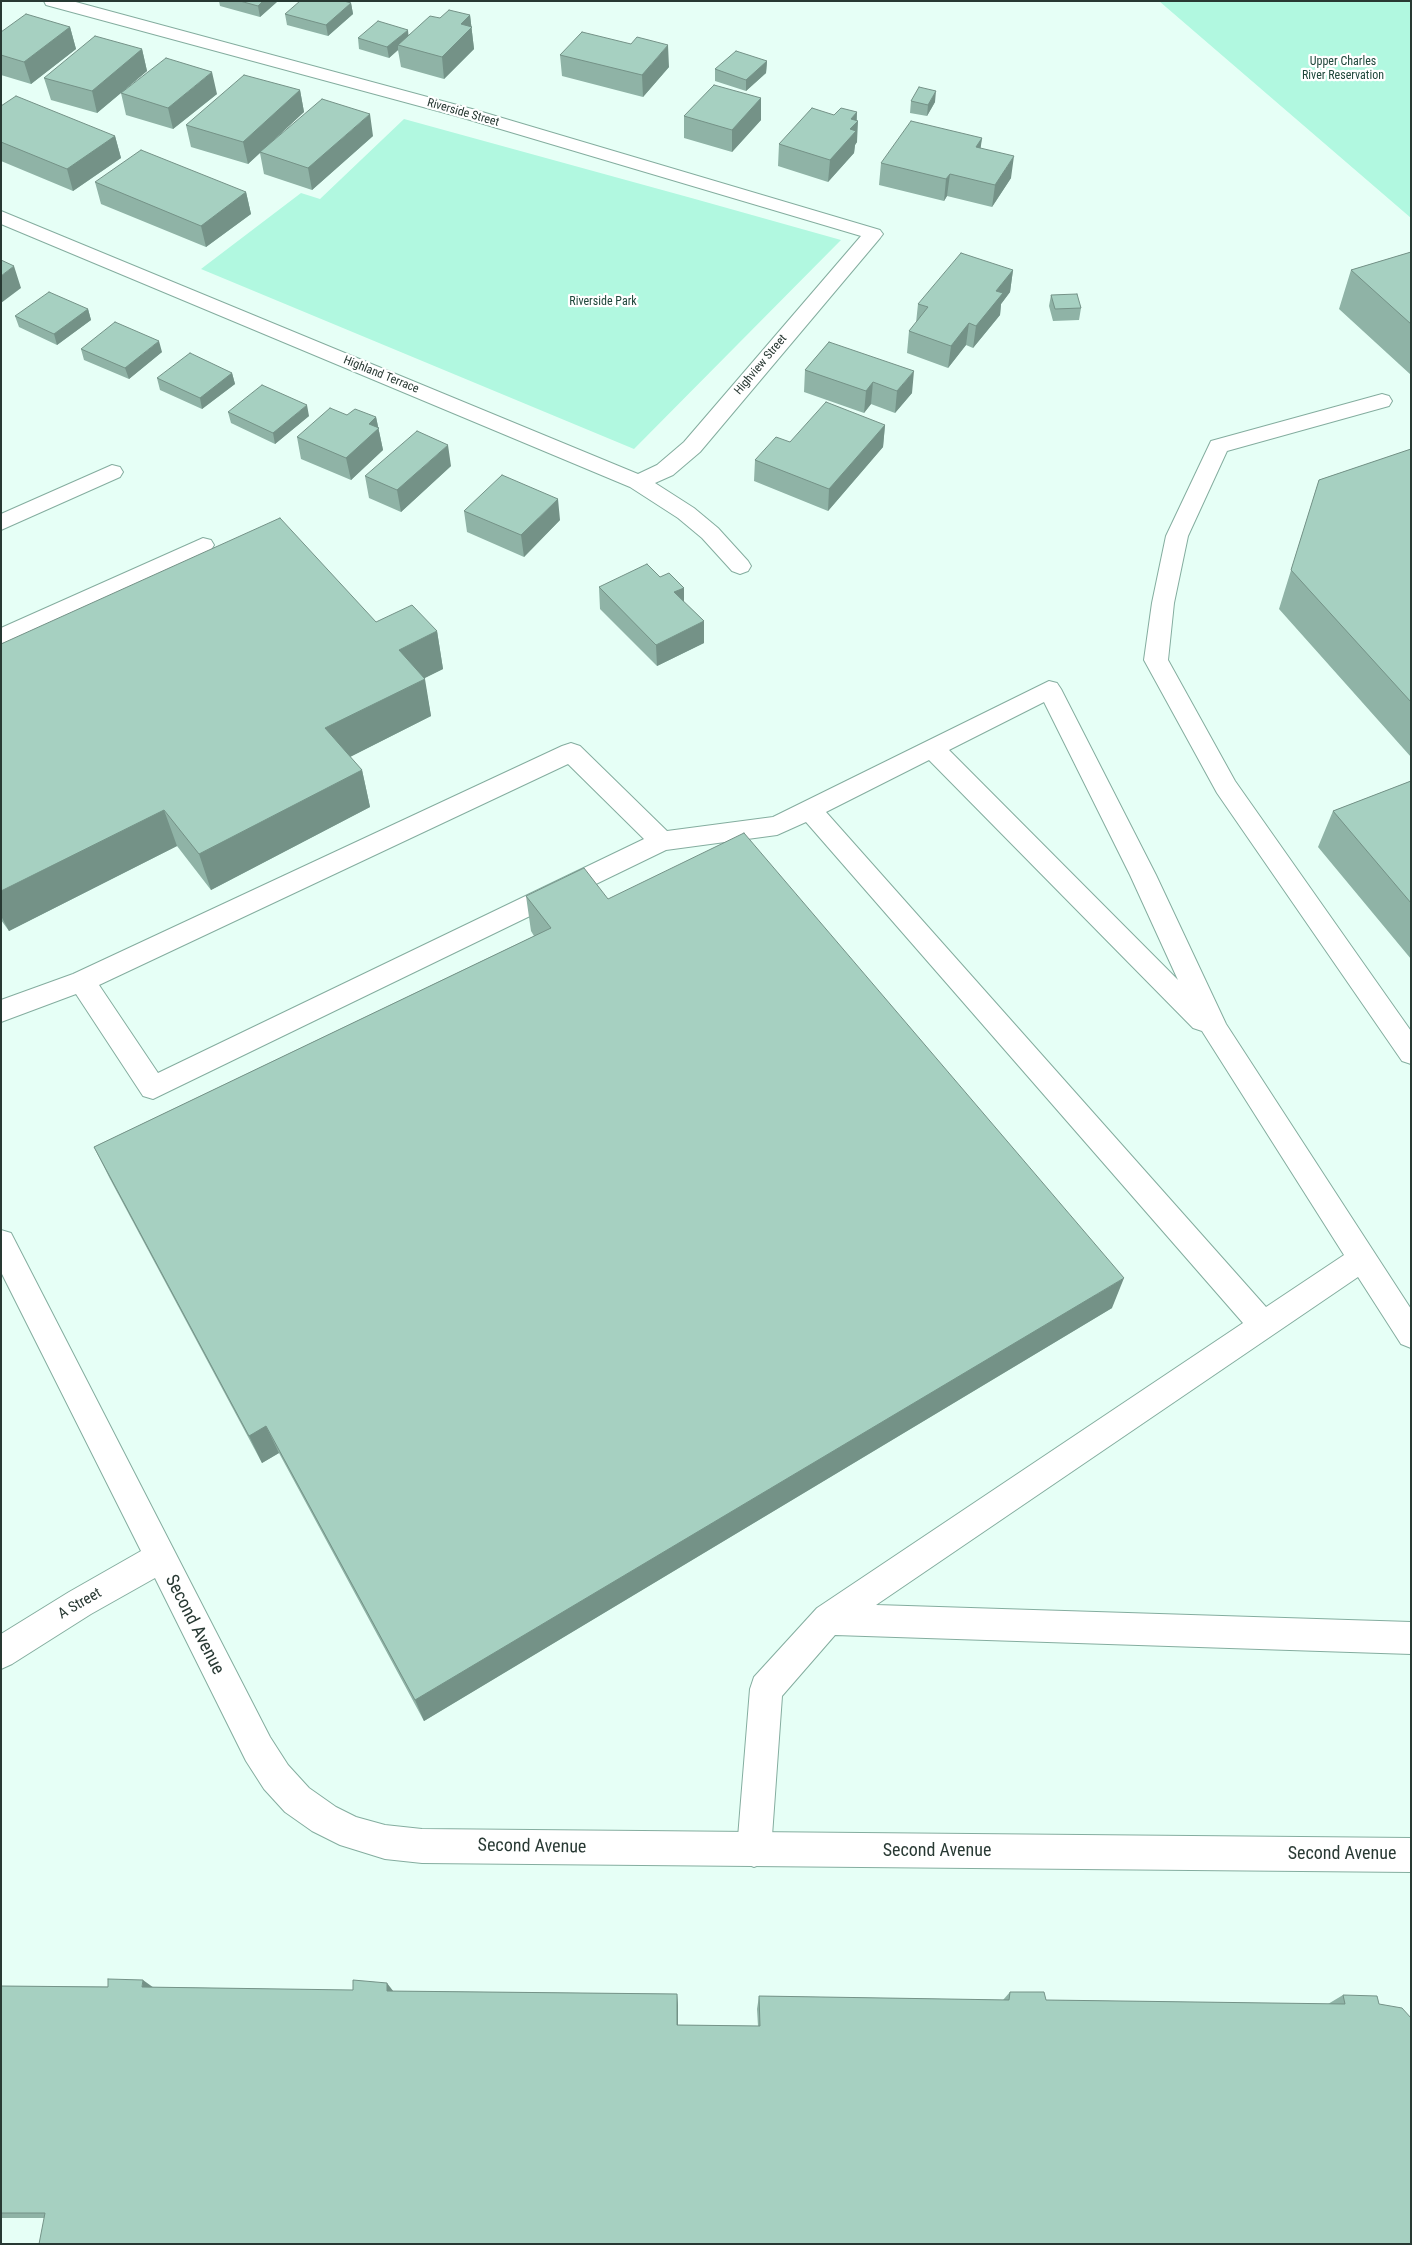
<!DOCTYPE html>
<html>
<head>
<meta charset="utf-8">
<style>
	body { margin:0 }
	#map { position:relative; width:1412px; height:2245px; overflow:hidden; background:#e6fff6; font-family:"Roboto Condensed",sans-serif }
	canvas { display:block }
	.frame { position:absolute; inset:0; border:2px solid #283933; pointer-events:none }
</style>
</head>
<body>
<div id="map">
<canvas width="1412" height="2245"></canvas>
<div class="frame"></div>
</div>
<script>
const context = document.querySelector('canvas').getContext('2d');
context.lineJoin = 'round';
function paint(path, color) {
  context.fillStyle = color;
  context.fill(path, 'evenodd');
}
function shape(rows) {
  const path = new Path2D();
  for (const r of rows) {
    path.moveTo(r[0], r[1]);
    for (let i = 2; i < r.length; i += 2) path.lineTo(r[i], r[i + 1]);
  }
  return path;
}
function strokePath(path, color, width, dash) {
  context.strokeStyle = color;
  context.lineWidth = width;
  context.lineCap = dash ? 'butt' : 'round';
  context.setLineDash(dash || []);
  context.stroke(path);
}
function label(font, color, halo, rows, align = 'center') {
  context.font = font + ' "Roboto Condensed",sans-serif';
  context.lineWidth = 4.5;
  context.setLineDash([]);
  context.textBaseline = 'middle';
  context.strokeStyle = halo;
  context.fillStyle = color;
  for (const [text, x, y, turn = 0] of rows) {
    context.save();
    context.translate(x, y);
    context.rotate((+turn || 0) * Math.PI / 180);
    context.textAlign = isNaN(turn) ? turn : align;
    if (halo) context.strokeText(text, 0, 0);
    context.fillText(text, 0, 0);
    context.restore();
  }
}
const green = shape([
	[1159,1,1411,1,1411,218],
	[404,119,695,199,841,240,634,449,201,269,301,193,320,199]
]);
const lane = shape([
	[1382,394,1389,396,1392,401,1389,406,1227,451,1188,536,1174,603,1168,660,1235,781,1411,1031,1411,1064,1402,1061,1217,793,1144,660,1152,603,1166,536,1211,441,1382,394],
	[112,465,120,467,123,472,120,477,1,530,1,514,112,465],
	[203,538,211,540,214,545,211,550,1,646,1,628,203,538],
	[1049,681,1057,683,1061,689,1156,875,1226,1024,1411,1309,1411,1348,1401,1344,1358,1277,876,1605,1411,1622,1411,1654,835,1635,782,1696,771,1850,766,1862,754,1867,742,1862,737,1850,750,1689,754,1677,817,1608,1243,1323,806,822,777,835,666,850,153,1099,143,1096,76,994,1,1022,1,1000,73,974,562,746,571,743,580,746,667,831,773,817,1049,681],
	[1044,702,1130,875,1178,980,949,750,1044,702],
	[929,760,1193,1028,1202,1031,1344,1255,1266,1307,826,812,929,760],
	[568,764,644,839,158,1073,99,985,568,764]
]);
const street = shape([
	[44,1,72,1,472,109,880,230,883,234,880,238,700,452,673,475,655,483,694,508,718,528,748,561,751,566,748,571,740,574,732,571,702,538,678,518,630,487,1,224,1,211,638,474,657,465,684,442,861,236,460,117,46,5,44,1],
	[1,1230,11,1233,270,1737,288,1765,309,1788,336,1807,356,1817,385,1825,422,1829,1411,1838,1411,1872,422,1863,385,1859,340,1845,312,1831,285,1812,264,1789,246,1761,155,1578,91,1614,12,1664,1,1669,1,1634,69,1592,141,1551,1,1272,1,1230]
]);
const wall = shape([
	[219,1,278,1,260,17,220,6],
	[351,3,353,14,328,36,287,25,285,14],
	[470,15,474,49,444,79,401,67,398,50,389,58,359,49,358,38,408,35,440,18],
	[70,27,76,49,31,84,1,75,1,32],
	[142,49,147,71,126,89,217,94,173,129,126,115,121,93,97,113,51,100,44,78],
	[560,55,669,67,643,97,562,76],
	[767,61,766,73,746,91,715,81,715,69],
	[300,90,304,112,261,152,373,136,312,190,264,174,260,153,248,164,191,147,186,125],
	[761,98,761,120,732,152,684,138,684,116],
	[911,101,935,102,927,116,910,113],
	[1,106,115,136,121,158,73,191,1,161],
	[857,112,857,142,855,145,854,153,828,182,778,166,779,144,834,115],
	[982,138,980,148,1011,178,992,207,947,196,944,201,879,185,881,163],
	[95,182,246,192,251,214,206,247,101,204],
	[1411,252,1411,375,1339,309,1351,270],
	[1013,270,1010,292,1001,304,1000,315,973,348,966,345,948,368,907,353,909,331,916,323,918,304],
	[1051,295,1081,308,1079,320,1053,321,1049,306],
	[88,309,91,320,57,345,19,327,15,316],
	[829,342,912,393,895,413,871,404,864,413,804,392,805,370],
	[81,349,162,352,129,379,84,360],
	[232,373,235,384,202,409,160,390,157,378],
	[228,412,309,416,275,444,231,423],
	[347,415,376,417,383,450,351,480,301,459,297,437],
	[885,425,883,447,828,511,754,481,755,460,790,442],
	[1411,449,1411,757,1279,609,1319,480],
	[451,466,401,512,369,498,365,476],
	[464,511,560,520,524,557,467,532],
	[660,577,684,588,684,602,704,621,704,643,657,666,600,609,599,587],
	[376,622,437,631,443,669,424,678,431,716,350,757,362,770,370,807,211,890,177,846,9,931,1,920,1,644],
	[1411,781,1411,959,1318,847,1333,811],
	[526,896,608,899,1112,1308,424,1721,279,1453,262,1463,110,1179,94,1147,534,936,531,931],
	[1,1986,152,1987,393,1991,677,1994,678,2006,678,2025,758,2026,757,2009,759,1996,1003,2000,1010,1992,1046,2000,1328,2004,1343,1995,1379,2004,44,2218,1,2218]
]);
const shadedWall = shape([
	[263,1,278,1,260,17,258,6],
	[351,3,353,14,328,36,326,25],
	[470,15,474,49,444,79,442,57,461,24],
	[70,27,76,49,31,84,24,62],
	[408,30,409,41,398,45,398,50,389,58,387,47],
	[668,45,669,67,643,97,642,75],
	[142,49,147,71,97,113,92,91],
	[767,61,766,73,746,91,746,80],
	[212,72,217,94,173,129,168,108],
	[300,90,304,112,248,164,243,142],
	[936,91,935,102,927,116,928,105],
	[761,98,761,120,732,152,732,130],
	[857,112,856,123,858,121,857,142,855,145,854,153,828,182,830,160,851,119],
	[370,114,373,136,312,190,308,168],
	[115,136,121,158,73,191,67,169],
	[982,138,979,160,976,147],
	[1014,156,1011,178,992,207,995,185],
	[950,174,947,196,944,201,946,179],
	[246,192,251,214,206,247,201,226],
	[14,266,21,288,1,303,1,276],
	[1013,270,1010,292,1001,304,1000,315,973,348,976,326,996,291],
	[88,309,91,320,57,345,54,334],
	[969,323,966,345,948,368,951,346],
	[159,341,162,352,129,379,125,368],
	[914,371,912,393,895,413,897,391],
	[232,373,235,384,202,409,200,398],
	[873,382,871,404,864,413,866,391],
	[307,405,309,416,275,444,273,433],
	[376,417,383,450,351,480,346,458,369,424],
	[885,425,883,447,828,511,829,489],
	[448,445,451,466,401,512,397,490],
	[558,499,560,520,524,557,521,535],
	[684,588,684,609,674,592],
	[704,621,704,643,657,666,656,645],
	[437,631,443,669,405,688,399,650],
	[425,679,431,716,334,765,325,728],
	[362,770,370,807,211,890,199,854],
	[164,810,177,846,9,931,1,916,1,891],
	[1124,1278,1112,1308,424,1721,415,1700],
	[266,1426,279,1453,262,1463,249,1436],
	[143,1980,161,1993,142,1987],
	[387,1983,397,1996,387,1991],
	[677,1994,678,2006,678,2036,677,2025]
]);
const building = shape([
	[240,1,263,1,258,6,240,1],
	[300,1,344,1,351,3,326,25,285,14,300,1],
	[449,10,470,15,461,24,472,27,442,57,398,45,430,16,440,18,449,10],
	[26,14,70,27,24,62,1,55,1,32,26,14],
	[378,21,408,30,387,47,358,38,378,21],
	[582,32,631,44,637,37,668,45,642,75,560,55,582,32],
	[95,36,142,49,92,91,44,78,95,36],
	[736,51,767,61,746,80,715,69,736,51],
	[166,58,212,72,168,108,121,93,166,58],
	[244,75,300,90,243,142,186,125,244,75],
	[714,85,761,98,732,130,684,116,714,85],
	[919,87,936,91,928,105,911,101,919,87],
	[16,96,115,136,67,169,1,142,1,106,16,96],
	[322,99,370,114,308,168,260,152,322,99],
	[812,108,834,115,841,108,857,112,851,119,858,121,850,129,856,131,830,160,779,144,812,108],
	[911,121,982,138,976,147,1014,156,995,185,950,174,946,179,881,163,911,121],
	[141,150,246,192,201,226,95,182,141,150],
	[1411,252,1411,324,1351,270,1411,252],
	[961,253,1013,270,996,291,1003,293,976,326,969,323,951,346,909,331,928,307,918,304,961,253],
	[1,260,14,266,1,276,1,260],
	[49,292,88,309,54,334,15,316,49,292],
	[1077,294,1081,308,1055,309,1051,295,1077,294],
	[115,322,159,341,125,368,81,349,115,322],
	[829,342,914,371,897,391,873,382,866,391,805,370,829,342],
	[190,353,232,373,200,398,157,378,190,353],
	[262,385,307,405,273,433,228,412,262,385],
	[826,402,885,425,829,489,755,460,776,437,790,442,826,402],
	[330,408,347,415,355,409,376,417,369,424,379,428,346,458,297,437,330,408],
	[417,431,448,445,397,490,365,476,417,431],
	[1411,449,1411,702,1291,570,1319,480,1411,449],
	[502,475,558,499,521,535,464,511,502,475],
	[280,518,376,622,412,605,437,631,399,650,425,679,325,728,362,770,199,854,164,810,1,891,1,644,280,518],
	[647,564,660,577,669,573,684,588,674,592,704,621,656,645,599,587,647,564],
	[1411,781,1411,903,1333,811,1411,781],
	[744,833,1124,1278,415,1700,266,1426,249,1436,94,1147,551,928,526,896,584,868,608,899,744,833],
	[108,1979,143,1980,142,1987,353,1990,353,1980,387,1983,387,1991,677,1994,677,2025,760,2026,759,1996,1009,2000,1010,1992,1044,1992,1046,2000,1345,2004,1343,1995,1377,1996,1379,2004,1402,2008,1411,2018,1411,2244,39,2244,45,2213,1,2213,1,1986,108,1987,108,1979]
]);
const farParknames = [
	["Upper Charles",1343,62],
	["River Reservation",1343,76],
	["Riverside Park",603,302]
];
const farStreetnames = [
	["Riverside Street",463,113,16],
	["Highview Street",761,365,-50],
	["Highland Terrace",381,375,22]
];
const streetNames = [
	["A Street",80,1604,-30]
];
const nearStreetnames = [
	["Second Avenue",194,1625,63],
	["Second Avenue",532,1847,1],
	["Second Avenue",937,1851],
	["Second Avenue",1342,1854]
];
paint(green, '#b1f8e0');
strokePath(lane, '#84ad9f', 2);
strokePath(street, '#84ad9f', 2);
paint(lane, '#fff');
paint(street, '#fff');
paint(wall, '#8fb3a6');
paint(shadedWall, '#749287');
paint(building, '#a6d0c1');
strokePath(building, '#749287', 1);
label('12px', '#1f473b', '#fff', farParknames);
label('12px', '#283933', '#fff', farStreetnames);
label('15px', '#283933', '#fff', streetNames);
label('18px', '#283933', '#fff', nearStreetnames);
</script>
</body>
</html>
